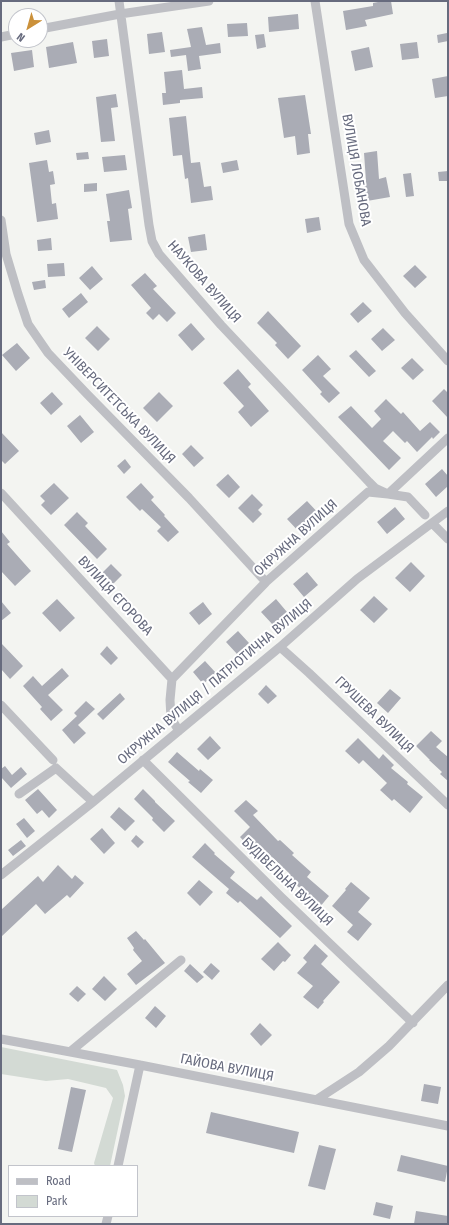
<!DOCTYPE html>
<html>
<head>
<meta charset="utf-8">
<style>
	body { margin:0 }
	#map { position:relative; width:449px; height:1225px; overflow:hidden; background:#f3f4f1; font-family:"Fira Sans Condensed",sans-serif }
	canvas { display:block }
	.frame { position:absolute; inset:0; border:2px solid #676b7e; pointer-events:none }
	.legend { position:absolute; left:8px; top:1165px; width:130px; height:52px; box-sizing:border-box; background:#fff; border:1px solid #c2c4cb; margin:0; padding:5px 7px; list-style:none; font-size:12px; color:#676b7e }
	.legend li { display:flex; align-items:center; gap:8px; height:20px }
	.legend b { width:20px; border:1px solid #c2c4cb }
	.north { position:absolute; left:8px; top:8px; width:40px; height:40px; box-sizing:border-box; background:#fff; border:1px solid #c2c4cb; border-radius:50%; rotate:217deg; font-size:11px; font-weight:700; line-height:16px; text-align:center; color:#676b7e }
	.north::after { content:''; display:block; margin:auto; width:14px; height:18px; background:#cb913a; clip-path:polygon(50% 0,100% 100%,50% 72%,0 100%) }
</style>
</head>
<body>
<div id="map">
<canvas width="449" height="1225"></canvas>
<div class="frame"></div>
<ul class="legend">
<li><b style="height:5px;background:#bebfc4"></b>Road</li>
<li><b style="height:11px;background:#d3dad4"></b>Park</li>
</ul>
<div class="north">N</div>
</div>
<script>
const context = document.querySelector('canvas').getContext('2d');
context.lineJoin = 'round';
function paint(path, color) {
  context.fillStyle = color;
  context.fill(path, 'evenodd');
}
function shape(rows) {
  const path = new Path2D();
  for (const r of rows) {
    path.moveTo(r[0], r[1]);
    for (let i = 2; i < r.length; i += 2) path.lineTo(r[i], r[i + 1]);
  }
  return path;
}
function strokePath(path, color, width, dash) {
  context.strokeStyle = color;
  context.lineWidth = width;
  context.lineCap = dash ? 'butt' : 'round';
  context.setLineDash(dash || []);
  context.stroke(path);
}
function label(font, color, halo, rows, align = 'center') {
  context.font = font + ' "Fira Sans Condensed",sans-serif';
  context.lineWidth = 4;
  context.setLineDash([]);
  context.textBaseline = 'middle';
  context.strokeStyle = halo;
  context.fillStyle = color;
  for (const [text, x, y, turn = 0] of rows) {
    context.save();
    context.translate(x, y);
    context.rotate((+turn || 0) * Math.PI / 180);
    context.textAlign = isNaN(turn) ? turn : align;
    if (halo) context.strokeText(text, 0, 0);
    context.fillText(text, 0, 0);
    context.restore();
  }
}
const green = shape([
	[1,1047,117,1070,123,1085,125,1096,110,1166,95,1166,94,1163,113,1098,106,1088,68,1079,46,1081,1,1074]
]);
const building = shape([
	[383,1,391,1,393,14,365,20,367,26,346,30,343,11,373,6,373,3],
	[298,14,299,29,269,32,268,17],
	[247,23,248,36,228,37,227,24],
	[202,27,206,45,220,43,221,53,199,56,201,69,188,71,186,55,171,57,170,50,191,47,187,29],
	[162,32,165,52,149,54,147,34],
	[447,33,448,41,438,43,437,35],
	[264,34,266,47,257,49,255,35],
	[107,39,109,56,94,58,92,41],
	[73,42,77,63,49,68,46,47],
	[417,42,419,58,402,60,400,44],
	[369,47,373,67,355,71,351,51],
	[32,50,34,67,14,71,11,53],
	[182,70,184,89,202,87,203,98,180,100,180,103,163,105,162,93,166,93,164,72],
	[448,76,448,96,435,98,432,79],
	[116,94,118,107,111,108,115,141,101,142,96,97],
	[305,95,311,134,308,134,310,153,297,155,295,136,284,138,278,98],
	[186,116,191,163,200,162,204,187,211,186,213,200,191,203,188,178,185,179,182,155,173,156,169,118],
	[49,130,51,142,36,145,34,133],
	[377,151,379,179,386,177,390,197,367,201,363,181,366,181,364,153],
	[88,152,89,159,77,160,76,153],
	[125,155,127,170,104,172,102,157],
	[47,160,49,172,53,171,55,184,50,185,52,204,56,203,58,219,37,222,29,163],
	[237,160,239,170,223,173,221,163],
	[448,171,448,181,439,181,438,172],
	[411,173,414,196,406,197,403,174],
	[97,183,97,191,84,192,84,184],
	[129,190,132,208,128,209,132,240,110,242,107,221,110,221,106,194],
	[319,217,321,230,307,233,305,219],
	[205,234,207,250,191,252,188,237],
	[51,238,52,250,38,251,37,240],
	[64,263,65,276,48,277,47,264],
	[415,265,427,277,415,288,403,276],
	[92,266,103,279,90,290,79,278],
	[145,273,157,286,153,289,176,313,167,322,159,314,153,320,146,313,151,308,131,285],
	[45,280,46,288,34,290,32,282],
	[81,293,88,302,69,318,62,309],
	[363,302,372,311,358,323,350,314],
	[268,311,301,346,288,359,275,345,277,343,257,323],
	[191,323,205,339,192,351,178,335],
	[97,326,110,339,98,351,85,338],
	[383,328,395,340,382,351,371,339],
	[17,343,30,358,16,371,2,355],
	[356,350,376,371,369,377,349,356],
	[318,355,331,369,323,376,340,393,329,403,320,394,322,392,302,370],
	[412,358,424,370,413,380,401,368],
	[238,369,251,384,248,387,269,411,251,427,238,412,244,406,223,383],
	[444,389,448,393,448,418,432,401],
	[52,392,63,404,51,415,40,403],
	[159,392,173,406,157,422,143,408],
	[386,399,401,414,403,412,420,431,430,422,440,432,433,439,432,437,417,452,407,441,405,443,393,431,383,441,401,458,389,470,338,417,351,406,372,428,381,419,374,411],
	[80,415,94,432,81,443,67,426],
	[1,432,19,451,5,464,1,460],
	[191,445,204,458,194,467,182,454],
	[125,459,131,467,124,474,117,466],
	[442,469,448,476,448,486,436,497,425,484],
	[228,474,240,487,229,498,216,485],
	[54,483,69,498,51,515,41,505,45,501,40,496],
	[141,483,154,497,151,500,165,515,164,516,179,532,168,542,157,531,161,527,142,509,140,511,126,497],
	[252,494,263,505,258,510,262,514,253,523,238,508],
	[307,501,321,516,301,534,287,519],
	[395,507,405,519,387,534,377,522],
	[77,512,88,523,85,526,107,549,97,559,64,525],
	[1,531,10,542,7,544,31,571,15,586,1,571],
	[411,562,425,576,410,592,395,578],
	[111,564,122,575,112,585,101,574],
	[307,572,318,585,304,597,293,584],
	[374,596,388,609,374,623,360,610],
	[57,599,75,618,60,632,42,613],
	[276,599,287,612,273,625,261,612],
	[1,601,11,613,1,621],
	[203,602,212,614,199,625,189,613],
	[238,631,249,643,237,654,226,642],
	[1,643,23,666,10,679,1,669],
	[107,646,118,658,111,665,100,654],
	[205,661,216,673,203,684,193,672],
	[62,668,69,676,48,695,63,710,51,721,40,709,42,707,23,686,33,676,42,686],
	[266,685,277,696,268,704,258,694],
	[390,689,401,698,388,713,377,703],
	[120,693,125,699,103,720,97,714],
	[86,701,95,709,78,725,86,733,74,744,62,730,77,716,74,713],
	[431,731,442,741,436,747,448,757,448,781,440,774,442,772,429,760,430,760,416,746],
	[210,736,221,748,208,760,197,749],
	[358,738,379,759,383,754,394,765,391,768,408,782,407,784,423,797,410,813,394,799,392,801,380,790,387,783,363,760,359,764,345,751],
	[177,752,199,771,200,769,213,780,201,793,188,782,190,781,168,762],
	[5,766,12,775,21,767,27,774,11,788,1,777,1,769],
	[38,789,57,810,49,818,42,810,37,814,25,800],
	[143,789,155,801,155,802,175,821,164,832,152,820,153,818,134,799],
	[246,800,258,811,253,815,278,841,280,840,294,853,292,855,311,872,307,877,329,896,319,908,305,895,306,894,287,876,289,873,258,844,252,850,240,837,250,827,234,811],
	[119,807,135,821,125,831,110,817],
	[24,818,35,831,27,838,16,824],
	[102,828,115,843,104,854,90,839],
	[136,835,144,842,138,848,131,841],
	[21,840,26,846,13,856,8,850],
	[205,843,215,853,214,854,235,872,230,878,257,900,261,896,292,926,280,938,240,901,238,903,226,893,229,889,192,857],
	[58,865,72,879,75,875,84,883,70,898,67,895,45,914,36,904,1,937,1,910,38,876,43,882],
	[199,880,213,892,200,906,187,893],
	[351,882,370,898,358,912,372,924,358,941,347,932,353,925,332,906,346,890,345,889],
	[136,931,144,940,145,939,165,963,136,985,127,974,142,961,133,950,134,948,127,938],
	[278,942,291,955,285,962,283,961,274,971,261,959],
	[315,944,328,956,321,964,340,982,323,1001,324,1002,318,1009,303,997,313,986,297,973,307,962,303,958],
	[211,963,220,971,212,980,203,972],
	[190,964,204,977,197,983,184,971],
	[104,976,117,989,105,1001,92,989],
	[77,986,86,994,78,1002,69,994],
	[155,1006,166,1016,156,1028,145,1018],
	[260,1023,272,1035,261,1046,250,1034],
	[424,1084,441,1087,438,1104,421,1101],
	[71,1087,86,1090,72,1152,58,1149],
	[211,1112,299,1132,294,1153,206,1133],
	[319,1145,336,1149,325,1190,308,1186],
	[401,1155,448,1166,445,1182,397,1171],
	[376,1202,393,1206,390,1219,373,1215],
	[416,1211,448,1216,448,1224,414,1224]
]);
const minor = shape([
	[119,1,149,225,152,241,159,254,221,325,369,482,375,488,388,494,408,497,425,515],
	[315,1,349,224,364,260,405,313,448,361],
	[40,29,120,14,209,1],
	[1,37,16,34],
	[1,220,6,254,18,294,28,324,48,353,87,394,189,498,266,582],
	[1,493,172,679,170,700,171,718,179,731],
	[432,523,448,539],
	[280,647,309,673,448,805],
	[172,679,266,582,368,492,388,494,448,438],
	[1,705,53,760],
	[143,760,281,897,413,1023],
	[19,794,56,768,93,802],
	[1,875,93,802,280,647,357,579,448,511],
	[1,1039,140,1065,448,1126],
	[71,1051,181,960],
	[316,1100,359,1072,389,1046,448,985],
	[118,1166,140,1065],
	[106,1224,108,1216]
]);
const streetNames = [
	["ВУЛИЦЯ ЛОБАНОВА",356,170,80],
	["НАУКОВА ВУЛИЦЯ",204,282,49],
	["УНІВЕРСИТЕТСЬКА ВУЛИЦЯ",119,406,46],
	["ОКРУЖНА ВУЛИЦЯ",296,538,-42],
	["ВУЛИЦЯ ЄГОРОВА",115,596,47],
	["ОКРУЖНА ВУЛИЦЯ / ПАТРІОТИЧНА ВУЛИЦЯ",215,682,-40],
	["ГРУШЕВА ВУЛИЦЯ",374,715,44],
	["БУДІВЕЛЬНА ВУЛИЦЯ",287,882,44],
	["ГАЙОВА ВУЛИЦЯ",227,1068,11]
];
paint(green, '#d3dad4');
paint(building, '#aaacb5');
strokePath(minor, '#bebfc4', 9);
label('14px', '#676b7e', '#fff', streetNames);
</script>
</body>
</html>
